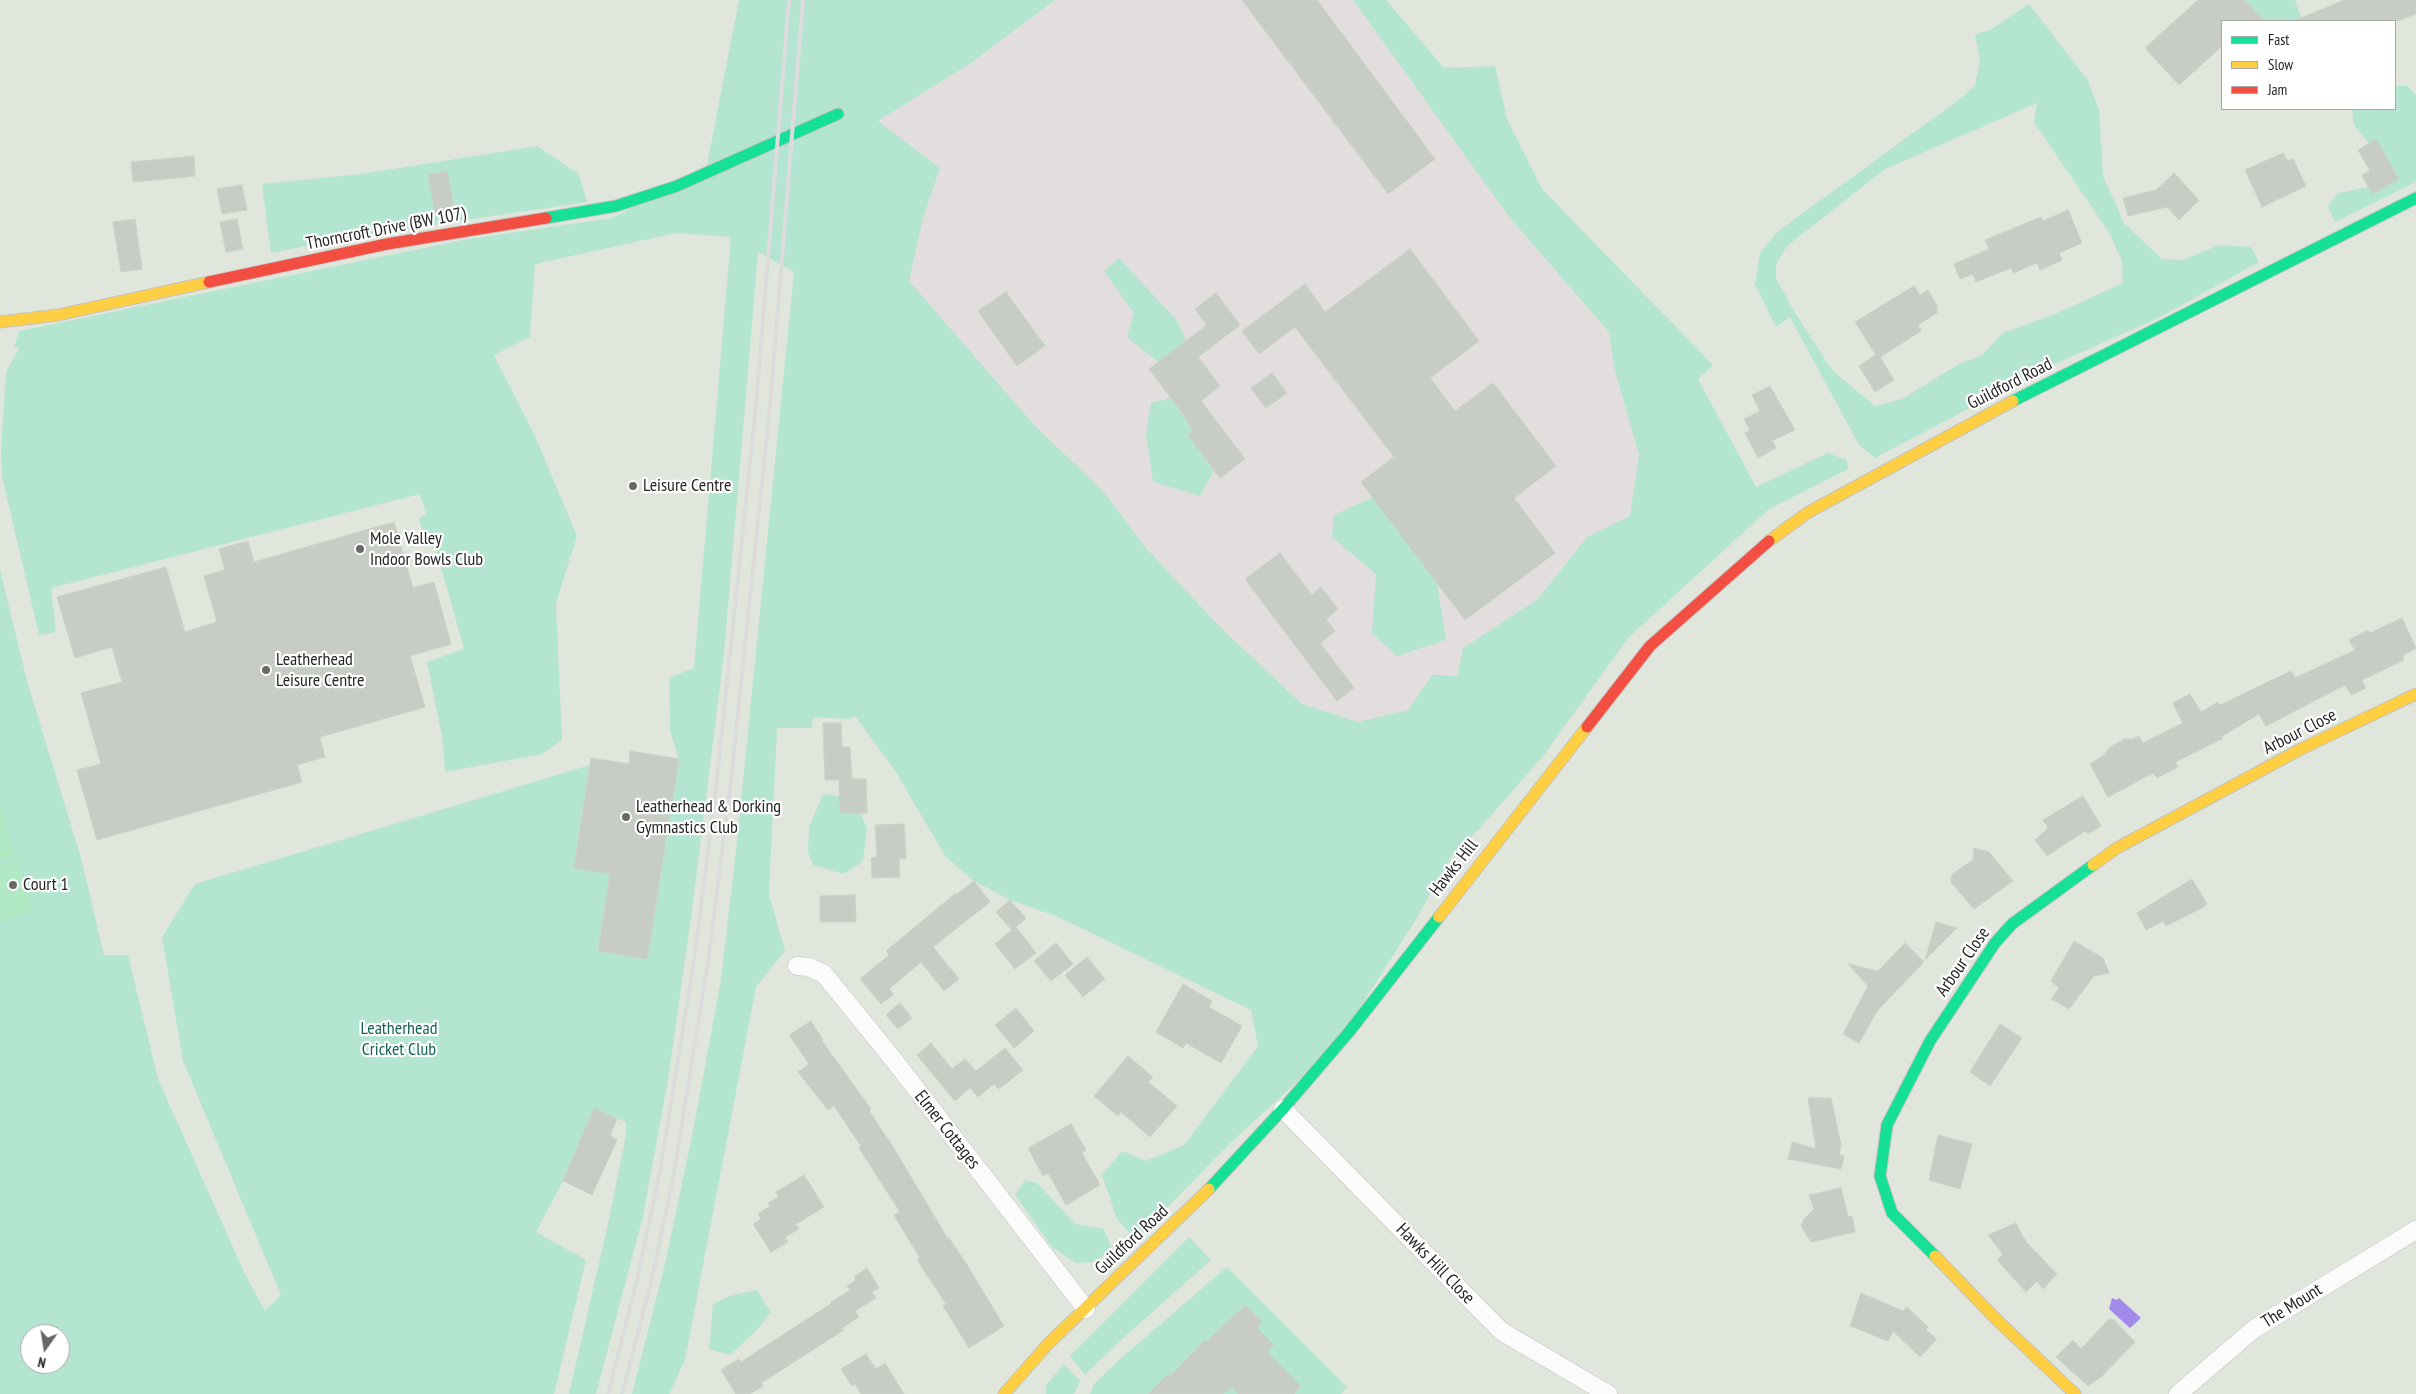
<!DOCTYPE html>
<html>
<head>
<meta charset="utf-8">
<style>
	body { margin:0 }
	#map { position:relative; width:2416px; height:1394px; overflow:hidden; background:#e0e6db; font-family:"PT Sans Narrow",sans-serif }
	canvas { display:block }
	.legend { position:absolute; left:2221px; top:20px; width:175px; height:90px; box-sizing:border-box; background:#fff; border:1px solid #a8a8a8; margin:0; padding:6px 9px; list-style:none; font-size:15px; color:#262626 }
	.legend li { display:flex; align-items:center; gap:10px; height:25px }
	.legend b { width:25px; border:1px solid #a8a8a8 }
	.north { position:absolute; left:20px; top:1324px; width:50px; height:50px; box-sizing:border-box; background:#fff; border:1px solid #a8a8a8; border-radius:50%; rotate:193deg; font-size:14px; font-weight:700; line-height:20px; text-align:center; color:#262626 }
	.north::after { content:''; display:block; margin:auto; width:18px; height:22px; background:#676965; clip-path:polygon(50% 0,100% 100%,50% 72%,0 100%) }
</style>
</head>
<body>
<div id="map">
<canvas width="2416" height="1394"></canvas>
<ul class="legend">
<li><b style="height:6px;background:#16e098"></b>Fast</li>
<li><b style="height:6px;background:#ffcf43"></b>Slow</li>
<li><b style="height:6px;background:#f24e42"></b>Jam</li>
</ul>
<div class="north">N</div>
</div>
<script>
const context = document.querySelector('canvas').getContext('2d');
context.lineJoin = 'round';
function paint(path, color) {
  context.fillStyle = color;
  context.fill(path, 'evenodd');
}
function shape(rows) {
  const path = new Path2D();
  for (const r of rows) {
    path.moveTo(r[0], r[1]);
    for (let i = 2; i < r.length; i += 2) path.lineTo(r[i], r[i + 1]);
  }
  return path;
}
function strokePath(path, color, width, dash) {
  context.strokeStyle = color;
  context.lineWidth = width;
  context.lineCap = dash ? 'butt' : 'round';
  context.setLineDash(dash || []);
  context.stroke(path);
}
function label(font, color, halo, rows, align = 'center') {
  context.font = font + ' "PT Sans Narrow",sans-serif';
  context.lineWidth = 4.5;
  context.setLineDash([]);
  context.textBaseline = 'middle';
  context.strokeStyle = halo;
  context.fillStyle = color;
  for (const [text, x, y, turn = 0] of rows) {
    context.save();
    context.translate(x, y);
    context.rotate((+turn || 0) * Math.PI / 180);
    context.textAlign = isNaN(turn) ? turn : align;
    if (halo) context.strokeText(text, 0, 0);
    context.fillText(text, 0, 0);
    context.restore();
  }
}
const industrial = shape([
	[1055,0,1353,0,1510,218,1609,332,1614,367,1639,455,1630,516,1587,537,1538,599,1463,648,1457,676,1432,675,1408,710,1358,722,1302,704,1221,628,1146,548,1103,491,835,283,877,122,971,63]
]);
const green = shape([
	[739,0,1055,0,971,63,878,121,940,168,923,218,909,281,1035,426,1103,491,1146,548,1221,628,1302,704,1358,722,1408,710,1432,675,1457,676,1463,648,1538,599,1587,537,1630,516,1639,455,1614,367,1609,332,1510,218,1353,0,1386,0,1444,68,1495,66,1507,119,1542,189,1713,365,1698,379,1756,487,1828,453,1847,460,1848,469,1769,509,1628,638,1544,755,1479,829,1452,856,1415,921,1356,1014,1299,1080,1226,1147,1136,1240,1117,1219,1102,1175,1122,1151,1146,1161,1184,1145,1258,1046,1251,1010,1056,916,1010,900,974,881,945,856,896,772,855,716,849,719,813,717,812,728,777,728,769,894,785,951,756,987,685,1360,669,1394,632,1394,665,1264,693,1131,721,980,737,841,794,272,758,252,724,654,692,910,668,1080,643,1216,596,1394,569,1394,610,1215,626,1134,626,1122,594,1108,563,1181,536,1232,586,1260,554,1394,0,1394,0,570,27,681,81,858,104,955,128,955,158,1079,244,1272,265,1311,281,1295,183,1061,162,937,195,884,590,765,574,867,610,874,598,951,647,959,679,759,670,731,669,678,694,668,731,237,676,233,535,264,530,337,494,355,535,436,577,536,556,603,562,740,542,754,445,772,442,736,427,662,464,649,436,549,426,545,419,519,426,514,420,494,51,588,56,632,39,635,2,476,1,451,6,372,19,348,14,347,19,331,468,239,613,218,707,165],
	[30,1334,60,1334,60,1364,30,1364],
	[2244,0,2295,0,2302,21,2265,21],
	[2029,4,2087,79,2099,109,2103,176,2124,223,2162,259,2183,260,2219,245,2251,247,2259,262,2162,316,2042,370,1875,458,1859,445,1790,317,1776,327,1755,284,1760,253,1777,232,1957,101,1975,86,1980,60,1975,34,1990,30],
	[2037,103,2034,122,2110,234,2122,261,2123,283,2055,314,2003,333,1982,355,1959,364,1902,399,1875,406,1832,370,1795,313,1776,278,1776,265,1787,246,1885,169],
	[2395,86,2408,86,2416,96,2416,182,2335,222,2328,206,2338,193,2369,187,2373,194,2399,179,2375,140,2369,143,2354,125,2352,109,2395,109],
	[537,146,579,174,587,202,339,239,271,253,262,184,362,174],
	[1119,258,1178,322,1186,341,1158,362,1127,337,1134,313,1104,271],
	[1171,398,1193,431,1188,435,1214,470,1200,496,1153,482,1146,434,1151,403],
	[1373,497,1437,583,1446,640,1397,656,1372,633,1376,574,1332,537,1334,515],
	[823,794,840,796,840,813,860,813,867,828,863,861,844,874,813,865,808,852,809,828],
	[1025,1180,1037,1183,1075,1224,1104,1229,1111,1246,1097,1262,1076,1263,1052,1247,1015,1195],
	[1189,1237,1211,1260,1122,1339,1085,1375,1070,1356],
	[1227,1267,1347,1387,1341,1394,1090,1394,1094,1384,1120,1359],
	[757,1290,771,1312,757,1330,730,1355,709,1349,713,1304,729,1296],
	[1064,1364,1080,1381,1074,1394,1046,1394,1046,1385]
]);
const pitch = shape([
	[0,803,15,855,0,859],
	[18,860,33,912,0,921,0,865]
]);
const water = shape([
	[2112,1298,2117,1300,2119,1298,2141,1318,2130,1328,2109,1309]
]);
const building = shape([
	[1242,0,1317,0,1435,159,1388,194,1242,0],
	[2198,0,2244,0,2265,21,2222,21,2222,46,2179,85,2145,48,2198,0],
	[2344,0,2416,0,2416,14,2398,21,2294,21,2344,0],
	[2376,139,2399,179,2372,194,2362,175,2370,171,2358,150,2376,139],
	[2283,153,2288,161,2293,159,2306,186,2262,207,2245,170,2283,153],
	[194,156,195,176,133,182,131,162,194,156],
	[447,171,454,209,435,213,428,175,447,171],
	[2174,173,2199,200,2179,220,2167,207,2128,216,2123,198,2156,190,2174,173],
	[242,185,247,210,222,214,217,189,242,185],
	[2068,210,2082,243,2059,253,2062,260,2040,270,2037,263,2013,273,2011,268,1976,282,1973,274,1960,279,1954,264,1989,249,1985,240,2041,217,2043,221,2068,210],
	[135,219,142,269,121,272,113,222,135,219],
	[237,219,243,249,226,252,220,222,237,219],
	[1410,249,1479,341,1430,378,1455,411,1493,383,1556,466,1514,498,1555,553,1465,620,1361,482,1394,457,1295,327,1259,354,1242,331,1305,284,1325,312,1410,249],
	[1914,286,1920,295,1928,290,1937,306,1937,313,1918,325,1921,331,1880,357,1894,380,1875,392,1859,366,1876,355,1855,322,1914,286],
	[1006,292,1045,346,1017,366,978,311,1006,292],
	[1216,293,1240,325,1198,357,1220,386,1201,401,1245,459,1220,478,1188,435,1193,431,1183,414,1149,369,1207,325,1195,309,1216,293],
	[1272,373,1287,393,1266,408,1251,388,1272,373],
	[1770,386,1795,430,1772,441,1776,448,1758,458,1745,433,1750,431,1744,419,1760,411,1752,395,1770,386],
	[394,522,413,588,434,582,451,644,410,656,425,707,320,737,325,757,297,765,302,782,97,840,77,770,101,764,81,693,122,682,112,647,75,658,57,597,166,567,185,632,217,622,204,576,225,570,219,549,248,541,254,562,394,522],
	[1280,553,1312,595,1321,587,1338,609,1326,619,1335,631,1320,643,1354,688,1337,701,1245,579,1280,553],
	[2402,618,2416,648,2402,656,2404,660,2362,680,2366,688,2351,695,2345,685,2266,726,2259,714,2222,736,2222,739,2175,762,2178,767,2157,778,2153,773,2108,797,2090,764,2104,755,2110,747,2125,739,2133,739,2139,736,2143,743,2183,723,2173,703,2190,694,2201,712,2218,702,2220,705,2291,671,2295,678,2355,650,2349,640,2368,630,2370,633,2402,618],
	[823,723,841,723,842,747,850,747,852,779,866,779,867,813,840,813,839,780,842,780,825,780,823,723],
	[630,751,679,759,647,959,598,951,610,874,574,868,591,758,629,764,630,751],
	[2083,796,2101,826,2088,834,2085,831,2047,856,2035,840,2048,828,2043,820,2083,796],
	[904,824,906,859,899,859,900,877,872,878,871,858,877,857,875,825,904,824],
	[1974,848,1989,852,2013,881,1974,909,1951,882,1952,874,1973,860,1974,848],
	[2192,879,2207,904,2204,907,2166,926,2163,921,2146,930,2137,913,2192,879],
	[974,881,990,902,933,947,959,979,944,991,921,962,889,989,894,994,881,1004,860,979,889,955,886,951,956,893,957,894,974,881],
	[855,895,856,922,820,922,820,896,855,895],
	[1010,900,1026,918,1016,927,1036,953,1015,969,995,944,1012,930,996,912,1010,900],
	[1936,922,1957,928,1925,960,1936,922],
	[2074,941,2103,958,2109,973,2094,976,2069,1009,2051,999,2059,988,2051,981,2074,941],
	[1056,943,1073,964,1051,981,1034,961,1056,943],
	[1905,943,1924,962,1877,1011,1859,1043,1843,1034,1868,986,1848,964,1878,971,1905,943],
	[1087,957,1105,979,1083,997,1065,975,1087,957],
	[1183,984,1212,1001,1209,1007,1242,1026,1221,1063,1186,1043,1183,1048,1156,1032,1183,984],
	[900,1003,912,1018,898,1029,886,1015,900,1003],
	[1016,1008,1034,1031,1014,1048,995,1025,1016,1008],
	[811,1021,823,1040,822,1041,871,1109,869,1111,893,1147,948,1239,949,1238,966,1263,1004,1326,969,1348,943,1306,946,1304,917,1260,920,1258,894,1215,900,1212,859,1148,861,1146,834,1106,828,1110,798,1072,809,1064,789,1035,811,1021],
	[2000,1024,2022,1038,1990,1086,1970,1072,2000,1024],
	[931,1043,952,1069,965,1059,976,1071,1005,1048,1023,1070,999,1089,994,1084,978,1097,970,1088,955,1101,917,1055,931,1043],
	[1128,1056,1153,1077,1148,1082,1177,1106,1150,1137,1121,1112,1118,1116,1094,1096,1128,1056],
	[1808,1098,1831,1098,1841,1145,1839,1155,1844,1156,1841,1169,1788,1159,1792,1142,1816,1149,1808,1098],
	[594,1108,617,1119,610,1135,617,1140,592,1195,563,1181,594,1108],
	[1071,1124,1086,1150,1082,1153,1100,1185,1066,1205,1048,1173,1043,1176,1028,1148,1071,1124],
	[1938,1135,1972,1144,1960,1189,1929,1180,1938,1135],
	[804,1175,824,1207,796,1224,799,1229,785,1237,788,1242,771,1252,753,1224,761,1219,758,1214,770,1206,768,1203,779,1197,776,1192,804,1175],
	[1841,1188,1848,1217,1852,1216,1855,1232,1811,1242,1801,1226,1804,1219,1814,1209,1809,1195,1841,1188],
	[2016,1223,2026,1242,2057,1274,2043,1289,2037,1281,2026,1292,1997,1260,2003,1255,1988,1235,2016,1223],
	[867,1268,879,1288,872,1292,876,1298,855,1311,859,1317,842,1328,844,1330,761,1383,763,1386,750,1394,736,1394,721,1370,739,1359,741,1362,832,1303,831,1302,850,1290,847,1286,856,1280,854,1277,867,1268],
	[1861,1293,1903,1311,1907,1307,1928,1327,1926,1330,1937,1339,1920,1357,1893,1331,1888,1341,1850,1326,1861,1293],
	[1245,1305,1262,1322,1257,1328,1274,1345,1267,1352,1301,1386,1294,1394,1238,1394,1231,1387,1223,1394,1148,1394,1168,1374,1170,1376,1205,1340,1207,1342,1245,1305],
	[2109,1319,2114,1320,2135,1342,2101,1377,2088,1386,2056,1357,2073,1340,2081,1349,2109,1319],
	[866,1354,876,1369,885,1363,904,1394,861,1394,855,1384,852,1386,841,1369,866,1354]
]);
const street = shape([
	[797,966,809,967,824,974,893,1059,1086,1309],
	[1283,1109,1501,1331,1608,1394],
	[2178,1394,2254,1329,2416,1230]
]);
const fast = shape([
	[546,218,616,206,677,186,838,114],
	[2013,401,2416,198],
	[1209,1189,1283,1109,1349,1032,1439,917],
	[1935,1256,1892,1213,1880,1176,1887,1125,1930,1041,1995,943,2012,924,2093,865]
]);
const slow = shape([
	[0,322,58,315,209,282],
	[1769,541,1807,513,2013,401],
	[2093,865,2117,848,2303,748,2416,694],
	[1439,917,1587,727],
	[1935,1256,1995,1318,2075,1394],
	[1004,1394,1048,1344,1209,1189]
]);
const jam = shape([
	[209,282,387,244,546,218],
	[1587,727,1650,646,1769,541]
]);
const rail = shape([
	[608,1394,638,1276,660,1171,694,961,717,779,756,405,789,0],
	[622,1394,652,1278,674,1173,708,962,731,780,770,406,803,0]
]);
const markers = [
	[633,486,5,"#676965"],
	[360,549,5,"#676965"],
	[266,670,5,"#676965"],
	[626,817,5,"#676965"],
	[13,885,5,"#676965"]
];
const streetNames = [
	["Thorncroft Drive (BW 107)",386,229,-11],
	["Guildford Road",2010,384,-27],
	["Arbour Close",2300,732,-27],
	["Hawks Hill",1454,868,-52],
	["Arbour Close",1963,962,-55],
	["Elmer Cottages",947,1130,52],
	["Guildford Road",1132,1240,-43],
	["Hawks Hill Close",1435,1264,46],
	["The Mount",2292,1306,-32]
];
const poiNames = [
	["Leisure Centre",643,486],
	["Mole Valley",370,539],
	["Indoor Bowls Club",370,560],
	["Leatherhead",276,660],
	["Leisure Centre",276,681],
	["Leatherhead & Dorking",636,807],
	["Gymnastics Club",636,828],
	["Court 1",23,885]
];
const parkNames = [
	["Leatherhead",399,1029],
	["Cricket Club",399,1050]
];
paint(industrial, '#e1dedd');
paint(green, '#b4e5d0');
paint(pitch, '#b1e9c5');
paint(water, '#a28aeb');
paint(building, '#c7ccc5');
strokePath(building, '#cbd1c8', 1);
strokePath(street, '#c3c3c1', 19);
strokePath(fast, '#c3c3c1', 13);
strokePath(slow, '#c3c3c1', 13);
strokePath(jam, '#c3c3c1', 13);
strokePath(street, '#fafbfa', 18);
strokePath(fast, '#16e098', 11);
strokePath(slow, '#ffcf43', 11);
strokePath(jam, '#f24e42', 11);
strokePath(rail, '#dddcdd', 4);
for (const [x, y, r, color] of markers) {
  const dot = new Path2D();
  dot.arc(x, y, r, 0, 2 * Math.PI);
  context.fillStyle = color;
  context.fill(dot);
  strokePath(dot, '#fff', 2);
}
label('18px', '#262626', '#fff', streetNames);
label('18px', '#262626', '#fff', poiNames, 'left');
label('18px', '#166453', '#fff', parkNames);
</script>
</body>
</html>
